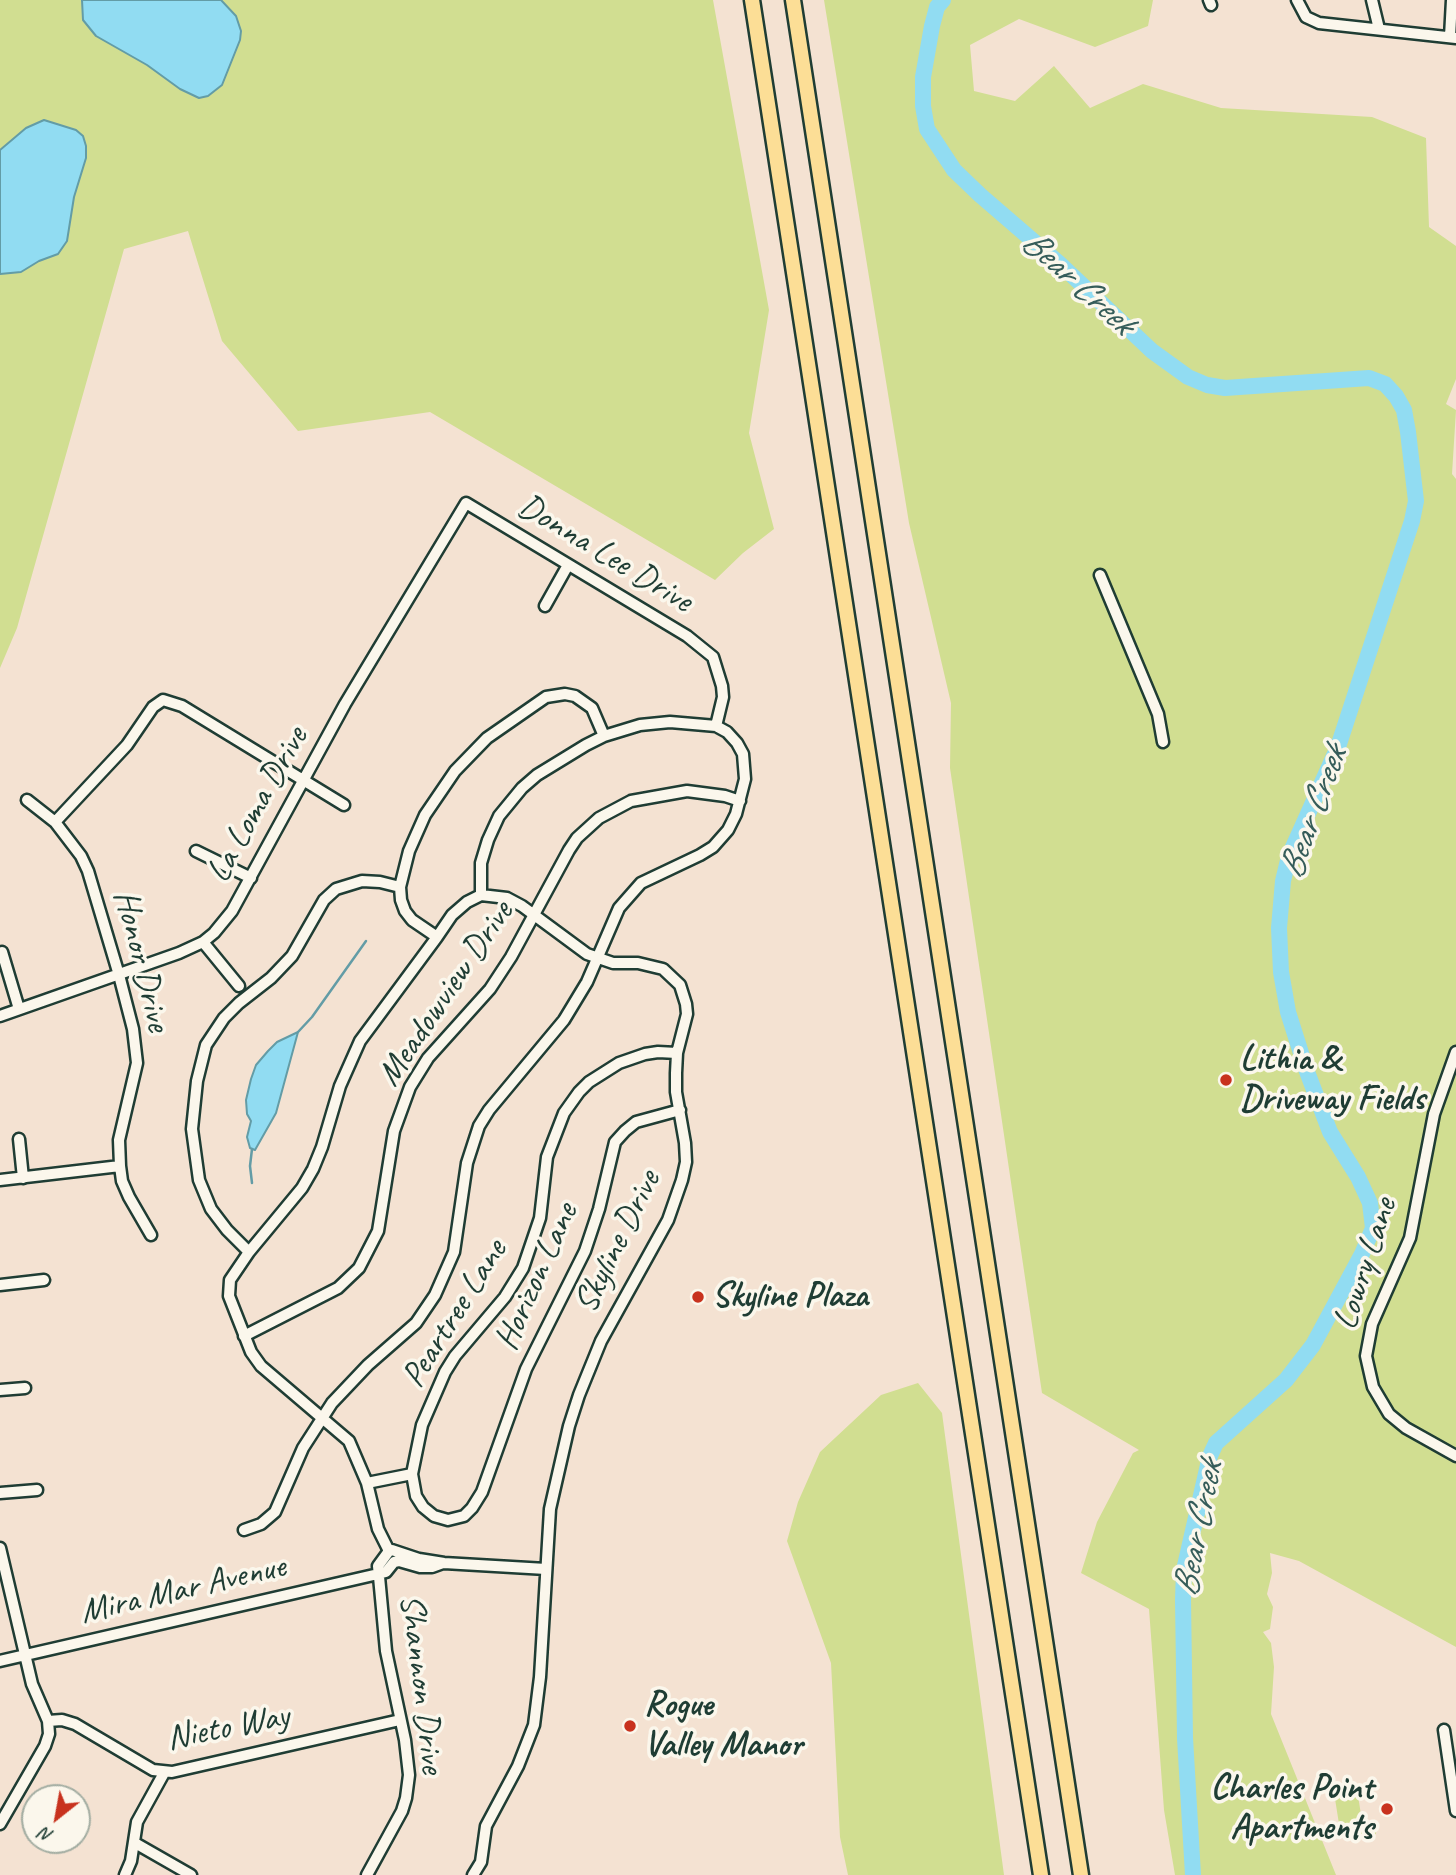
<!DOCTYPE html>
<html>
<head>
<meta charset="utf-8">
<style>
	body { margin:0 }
	#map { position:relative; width:1456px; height:1875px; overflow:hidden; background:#f4e2d2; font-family:Caveat,sans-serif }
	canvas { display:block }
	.north { position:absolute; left:21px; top:1784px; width:70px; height:70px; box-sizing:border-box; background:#fbf7ec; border:2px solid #a3ada2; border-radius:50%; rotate:211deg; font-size:19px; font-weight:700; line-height:28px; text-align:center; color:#1f3d34 }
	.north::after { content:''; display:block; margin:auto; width:24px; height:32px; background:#c8321e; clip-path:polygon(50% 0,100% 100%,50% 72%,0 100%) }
</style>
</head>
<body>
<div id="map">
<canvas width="1456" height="1875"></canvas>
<div class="north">N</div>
</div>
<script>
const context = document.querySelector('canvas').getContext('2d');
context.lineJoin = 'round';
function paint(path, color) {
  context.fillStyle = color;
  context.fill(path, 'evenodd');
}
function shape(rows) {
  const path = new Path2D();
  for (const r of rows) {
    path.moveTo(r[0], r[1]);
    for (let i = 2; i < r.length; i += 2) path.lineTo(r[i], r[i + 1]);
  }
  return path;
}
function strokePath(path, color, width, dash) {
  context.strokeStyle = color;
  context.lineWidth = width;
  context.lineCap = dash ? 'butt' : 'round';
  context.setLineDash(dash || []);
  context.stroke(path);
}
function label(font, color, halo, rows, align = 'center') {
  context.font = font + ' Caveat,sans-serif';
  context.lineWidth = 7;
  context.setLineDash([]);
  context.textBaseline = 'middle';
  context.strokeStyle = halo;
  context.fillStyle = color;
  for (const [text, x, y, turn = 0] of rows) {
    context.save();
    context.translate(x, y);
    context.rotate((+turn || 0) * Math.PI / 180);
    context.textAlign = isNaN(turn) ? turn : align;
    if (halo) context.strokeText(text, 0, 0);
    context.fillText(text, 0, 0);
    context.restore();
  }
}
const green = shape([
	[0,0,713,0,769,310,749,433,774,529,743,553,715,580,430,412,298,431,222,341,188,231,124,249,17,628,0,668],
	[824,0,1153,0,1148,26,1095,47,1019,19,970,45,974,91,1015,101,1054,66,1090,108,1143,84,1221,108,1372,117,1426,138,1429,227,1456,246,1456,379,1446,404,1456,410,1452,474,1456,479,1456,1647,1299,1561,1270,1553,1272,1573,1267,1594,1273,1607,1270,1629,1263,1632,1271,1643,1274,1667,1271,1714,1336,1875,1175,1875,1164,1810,1149,1609,1081,1573,1097,1522,1133,1453,1139,1450,1042,1393,950,768,951,703,909,523],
	[918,1383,942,1413,1004,1875,848,1875,840,1837,831,1663,787,1541,798,1502,820,1452,881,1395],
	[1356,1783,1362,1821,1339,1824,1333,1786],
	[1374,1821,1376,1834,1353,1838,1351,1824]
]);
const water = shape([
	[82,0,221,0,236,16,241,31,240,40,222,85,208,96,199,98,180,89,147,65,96,36,83,20,82,0],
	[44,120,76,130,83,136,86,146,86,158,74,197,67,241,58,254,39,261,21,272,0,274,0,150,26,128,44,120],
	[298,1032,276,1113,255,1150,250,1148,247,1137,251,1121,247,1114,246,1100,251,1079,256,1065,268,1051,277,1042,298,1032]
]);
const stream = shape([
	[298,1032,312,1017,366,941],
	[252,1183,250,1166,252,1149]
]);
const river = shape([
	[943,0,937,7,932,26,923,77,923,106,927,129,954,170,980,195,1060,264,1152,351,1188,377,1207,385,1225,388,1369,378,1385,384,1396,396,1404,410,1408,432,1416,501,1412,521,1338,747,1289,856,1283,881,1279,928,1281,972,1288,1012,1306,1069,1330,1132,1358,1177,1370,1203,1373,1228,1362,1254,1313,1345,1286,1380,1216,1443,1210,1456,1184,1570,1183,1600,1185,1738,1193,1875]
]);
const minor = shape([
	[1209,0,1211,5],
	[1297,0,1306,17,1319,23,1456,38],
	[1372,0,1379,29],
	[1450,37,1452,0],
	[1100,575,1158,714,1163,742],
	[545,606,568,565],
	[27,800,55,822,81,856,88,871,119,975,133,1029,137,1063,119,1140,120,1166,122,1181,129,1197,151,1235],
	[55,822,127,745,153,707,163,700,182,706,344,805],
	[196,851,251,878],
	[400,887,380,882,362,881,336,889,324,900,292,956,271,978,239,1003,224,1018,206,1045,197,1081,192,1129,199,1180,211,1209,227,1230,249,1252,302,1188,313,1169,322,1147,340,1086,360,1041,437,937],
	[203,942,239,986],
	[2,952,19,1009],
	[0,1016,179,953,203,942,214,933,232,911,345,704,466,503,687,636,713,657,722,686,723,697,716,726],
	[1456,1052,1434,1114,1410,1238,1372,1324,1366,1356,1373,1387,1389,1414,1406,1428,1456,1456],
	[677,1053,658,1052,645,1054,619,1063,589,1082,579,1092,564,1113,547,1157,540,1218,523,1268,505,1297,455,1356,445,1372,422,1425,412,1474,416,1496,423,1507,434,1516,448,1520,464,1516,472,1508,482,1492,526,1369,585,1251,599,1209,615,1142,625,1131,636,1122,680,1110],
	[19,1139,23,1178],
	[0,1180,120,1166],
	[249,1252,230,1280,229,1296,251,1352,261,1366,349,1441,367,1483,378,1529,389,1551],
	[0,1285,44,1280],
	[244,1336,338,1288,359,1268,378,1231,394,1131,410,1087,428,1058,490,989,511,957,569,850,577,838,599,818,631,801,687,791,725,796,740,801],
	[0,1390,25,1388],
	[367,1483,412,1474],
	[0,1493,37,1490],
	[244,1530,261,1524,275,1512,303,1448,332,1403,368,1365,416,1323,435,1295,454,1252,467,1163,479,1126,489,1110,564,1020,587,982,619,908,641,883,700,855,713,847,728,830,736,814,745,779,743,754,737,743,727,732,716,726,670,722,640,725,604,736,586,745,537,775,522,788,499,816,488,840,481,863,481,895],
	[0,1548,32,1684,48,1721,62,1720,75,1724,153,1770,172,1772,400,1720],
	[0,1661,378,1574,386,1572,394,1562,399,1561,420,1567,432,1567,443,1563],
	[1444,1730,1456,1811],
	[0,1824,45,1746,49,1734,48,1721],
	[135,1843,191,1875],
	[125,1875,131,1861,137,1822,164,1773],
	[367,1875,402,1811,406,1798,409,1775,405,1740,386,1651,378,1566,389,1551,392,1550,419,1559,444,1563,546,1569],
	[473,1875,481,1862,486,1826,518,1766,534,1725,540,1677,550,1509,569,1426,579,1395,601,1341,668,1220,682,1180,686,1162,685,1143,676,1092,676,1073,677,1053,687,1014,686,1004,680,985,663,969,638,963,613,963,587,954,522,906,507,898,481,895,467,902,452,915,437,937,412,920,405,911,401,900,400,887,409,851,425,815,455,771,487,738,546,697,565,694,575,696,592,708,604,736]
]);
const highway = shape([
	[752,0,1041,1875],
	[793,0,1081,1875]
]);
const markers = [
	[1226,1080,7,"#c8321e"],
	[698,1297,7,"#c8321e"],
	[630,1726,7,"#c8321e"],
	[1387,1809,7,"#c8321e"]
];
const streetNames = [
	["Donna Lee Drive",605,554,31],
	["La Loma Drive",258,805,-61],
	["Honor Drive",141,961,76],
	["Meadowview Drive",446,994,-56],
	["Skyline Drive",618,1242,-64],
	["Lowry Lane",1366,1264,-72],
	["Horizon Lane",537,1277,-66],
	["Peartree Lane",455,1314,-58],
	["Mira Mar Avenue",183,1590,-13],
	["Shannon Drive",421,1684,83],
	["Nieto Way",228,1728,-11]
];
const poiNames = [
	["Lithia &",1240,1060],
	["Driveway Fields",1240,1100],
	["Skyline Plaza",712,1297],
	["Rogue",644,1706],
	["Valley Manor",644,1746],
	["Charles Point",1373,1789,"right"],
	["Apartments",1373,1829,"right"]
];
const waterNames = [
	["Bear Creek",1077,283,42],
	["Bear Creek",1314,813,-70],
	["Bear Creek",1199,1529,-79]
];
paint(green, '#d1de91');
paint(water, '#91dcf2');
strokePath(water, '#639ca6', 2);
strokePath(stream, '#639ca6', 2.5);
strokePath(river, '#91dcf2', 16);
strokePath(minor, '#1f3d34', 15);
strokePath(highway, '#1f3d34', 19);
strokePath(minor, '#fbf7ec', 10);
strokePath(highway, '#fcde96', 14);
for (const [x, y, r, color] of markers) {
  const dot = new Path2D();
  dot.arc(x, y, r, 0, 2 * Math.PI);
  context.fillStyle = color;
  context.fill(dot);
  strokePath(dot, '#fbf7ec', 2.5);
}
label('35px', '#1f3d34', '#fbf7ec', streetNames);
label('bold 35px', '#1f3d34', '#fbf7ec', poiNames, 'left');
label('italic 37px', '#365d5a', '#fbf7ec', waterNames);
</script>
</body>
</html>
